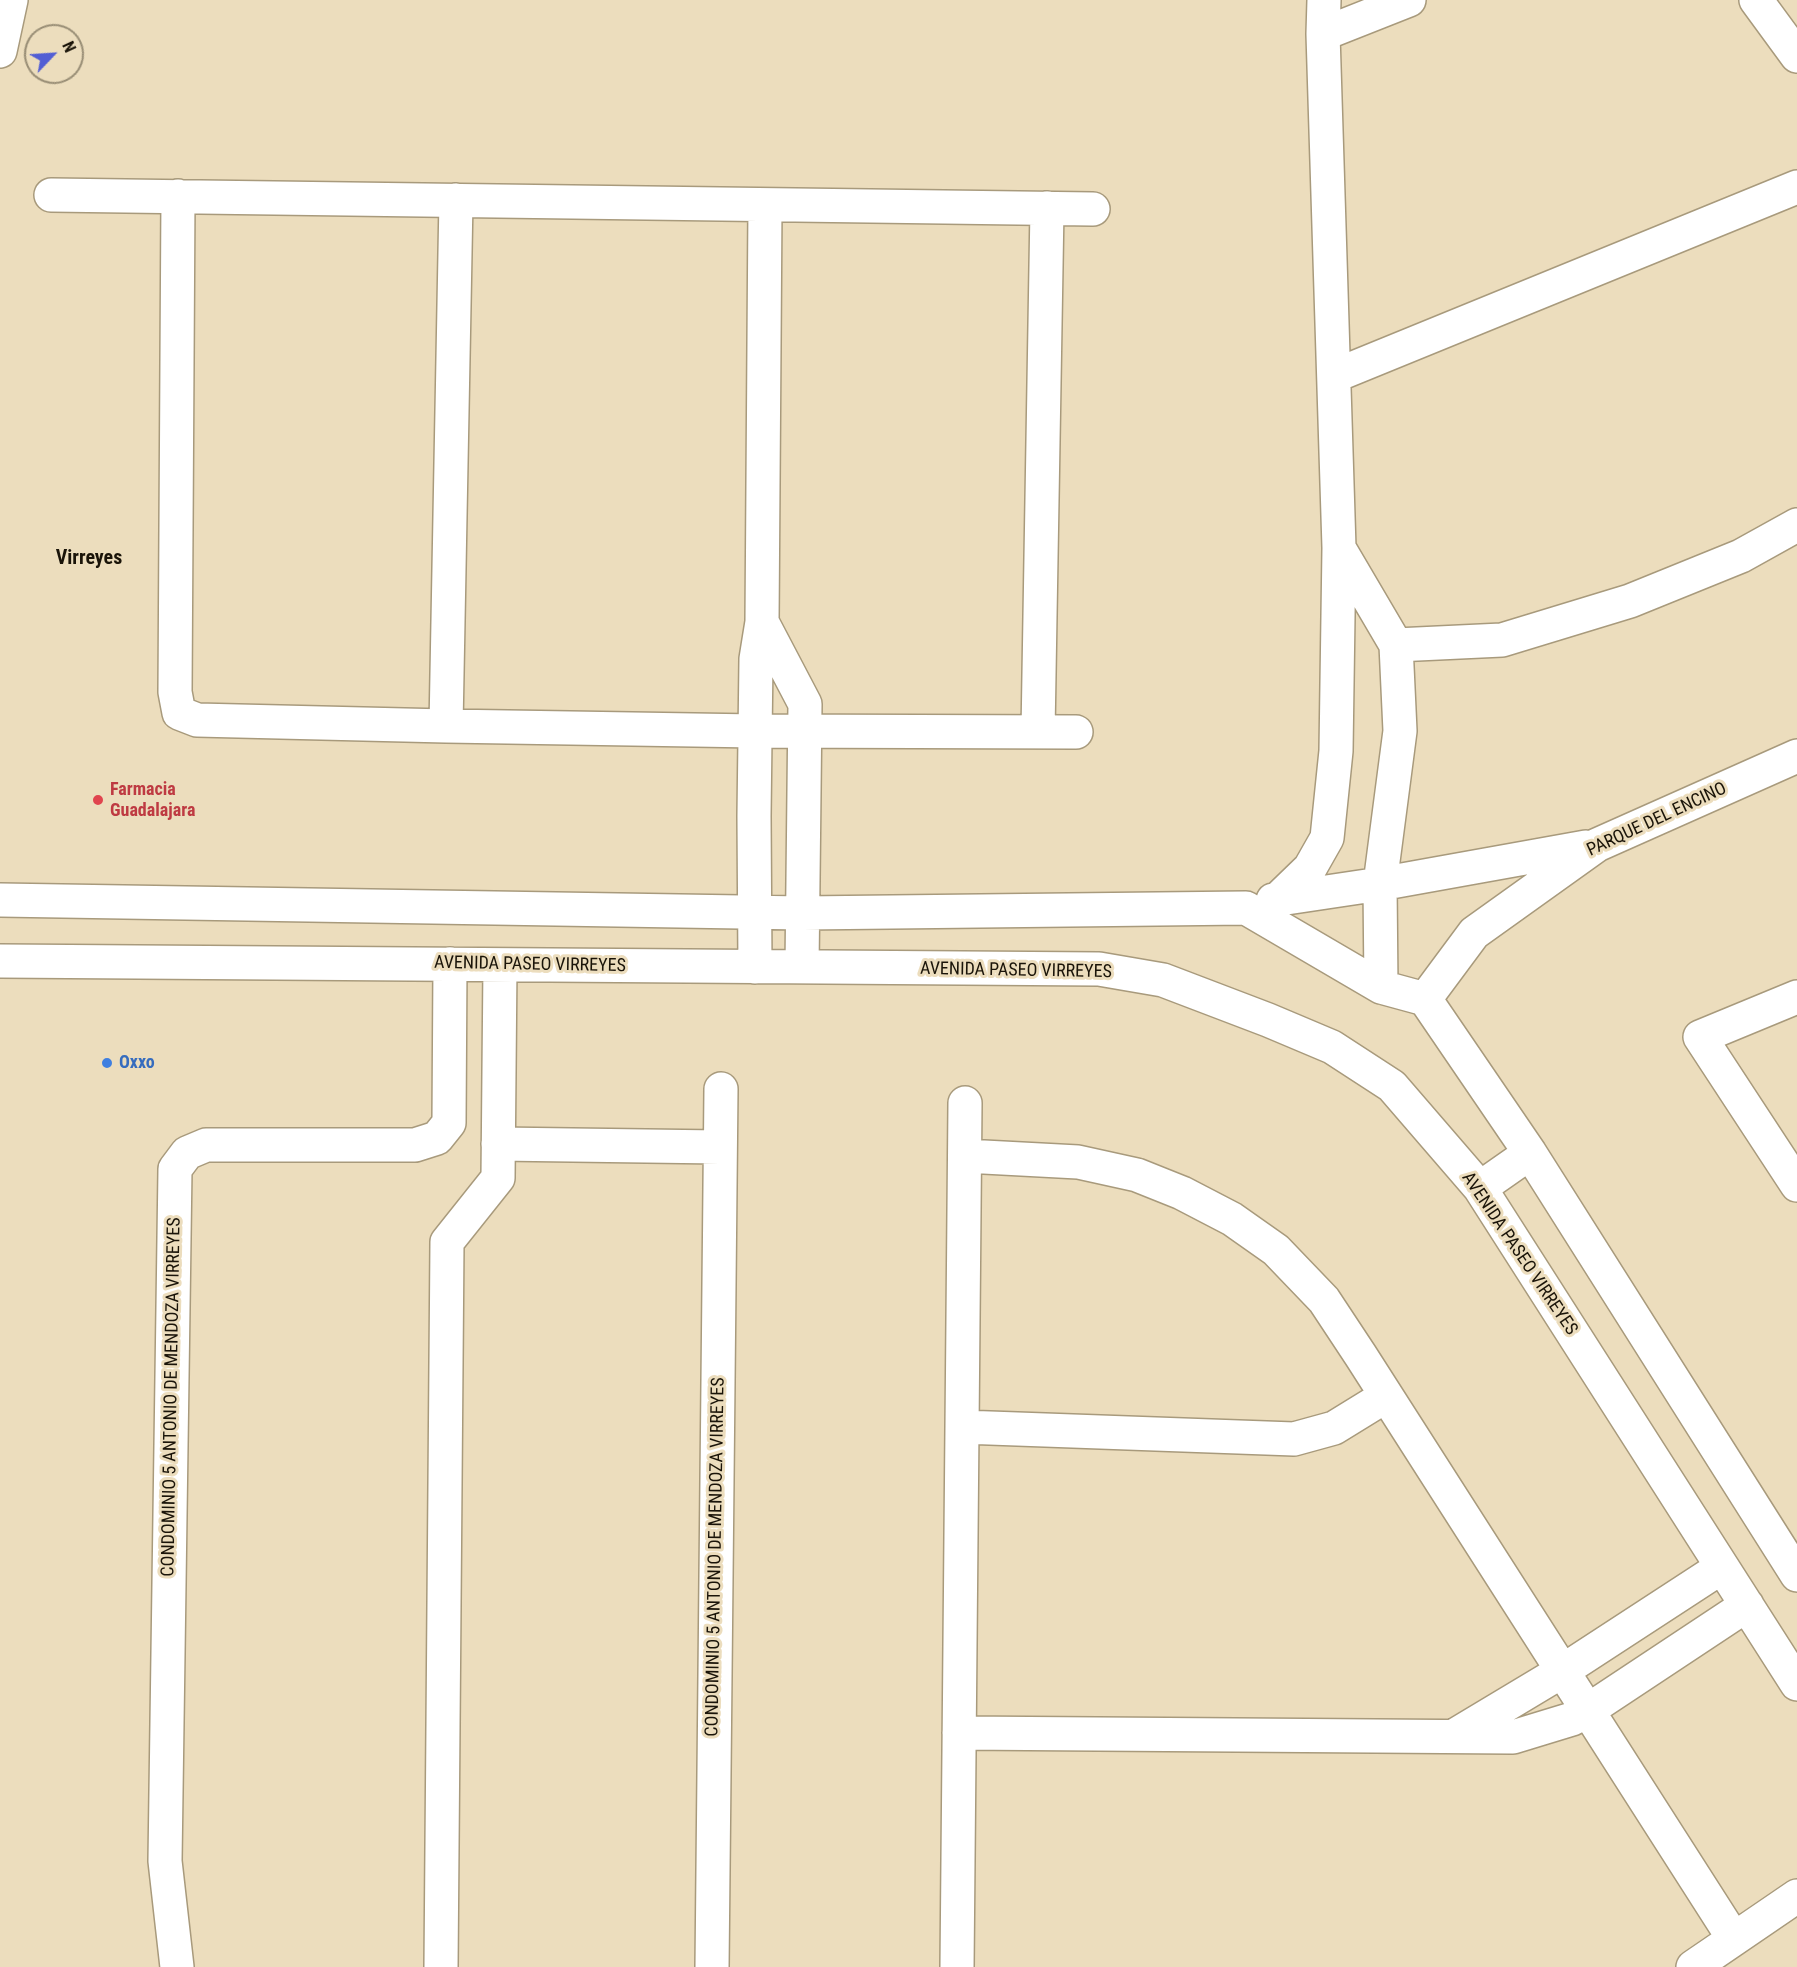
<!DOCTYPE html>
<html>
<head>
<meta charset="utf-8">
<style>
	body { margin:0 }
	#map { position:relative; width:1797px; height:1967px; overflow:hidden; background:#ecddbd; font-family:"Roboto Condensed",sans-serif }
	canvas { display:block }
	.north { position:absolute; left:24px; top:24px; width:60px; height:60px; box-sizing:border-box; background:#ecddbd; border:2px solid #988d75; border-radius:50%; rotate:65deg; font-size:16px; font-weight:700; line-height:24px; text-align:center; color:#1a1409 }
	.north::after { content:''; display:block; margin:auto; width:21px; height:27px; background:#525ed4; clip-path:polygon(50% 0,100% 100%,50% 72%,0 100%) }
</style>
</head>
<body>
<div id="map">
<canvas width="1797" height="1967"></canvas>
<div class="north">N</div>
</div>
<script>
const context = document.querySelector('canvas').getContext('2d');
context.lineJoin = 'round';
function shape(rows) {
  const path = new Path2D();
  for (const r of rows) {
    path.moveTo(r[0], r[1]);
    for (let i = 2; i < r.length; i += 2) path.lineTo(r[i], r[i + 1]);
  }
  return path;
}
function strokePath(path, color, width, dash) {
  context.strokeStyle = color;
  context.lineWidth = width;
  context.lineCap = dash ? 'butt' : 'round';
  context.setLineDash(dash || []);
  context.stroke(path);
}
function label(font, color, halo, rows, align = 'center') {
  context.font = font + ' "Roboto Condensed",sans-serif';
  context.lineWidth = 6;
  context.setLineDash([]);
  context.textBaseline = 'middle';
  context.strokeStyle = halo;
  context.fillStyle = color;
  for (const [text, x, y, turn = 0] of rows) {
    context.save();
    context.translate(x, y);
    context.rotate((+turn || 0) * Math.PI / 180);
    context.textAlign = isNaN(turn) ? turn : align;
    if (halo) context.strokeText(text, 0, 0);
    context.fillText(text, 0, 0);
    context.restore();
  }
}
const street = shape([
	[1756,0,1797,56],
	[1323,34,1409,0],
	[51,195,1093,209],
	[178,196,175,692,179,713,197,720,446,726,756,731,1076,732],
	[1334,376,1797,187],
	[1339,548,1396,645,1400,731,1380,884,1381,987],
	[762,622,805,704,802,967],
	[1396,645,1502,640,1630,601,1741,556,1797,525],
	[446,726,456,200],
	[1038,732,1047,208],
	[1279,898,1310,868,1327,838,1336,751,1339,548,1323,34,1324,0],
	[0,900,803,913,1246,908,1381,987,1425,999,1530,1153,1797,1575],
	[1273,900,1380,884,1586,847],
	[0,961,1099,969,1163,980,1268,1020,1332,1047,1392,1086,1480,1188,1797,1684],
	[755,967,754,816,756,659,762,622,765,205],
	[1797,997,1700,1037,1797,1185],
	[1425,999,1474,933,1597,845,1797,756],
	[498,1144,720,1147],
	[965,1156,1078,1162,1137,1175,1182,1193,1232,1219,1276,1250,1324,1300,1361,1356,1734,1939],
	[1480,1188,1530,1153],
	[962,1427,1294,1439,1334,1428,1386,1396],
	[959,1733,1513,1737,1572,1719,1587,1711,1747,1605],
	[1454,1736,1564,1670,1722,1567],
	[177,1967,165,1861,175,1169,187,1153,206,1145,415,1145,437,1138,449,1123,450,964],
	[441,1967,447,1242,498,1178,500,965],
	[712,1967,721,1089],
	[957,1967,965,1103],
	[1693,1967,1797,1896]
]);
const secondary = shape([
	[0,51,11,0]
]);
const markers = [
	[98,800,6,"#e0444e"],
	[107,1063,6,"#3f7fe0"]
];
const healthNames = [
	["Farmacia",110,790],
	["Guadalajara",110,811]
];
const streetNames = [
	["PARQUE DEL ENCINO",1657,820,-25],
	["AVENIDA PASEO VIRREYES",530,965,1],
	["AVENIDA PASEO VIRREYES",1016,971,1],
	["AVENIDA PASEO VIRREYES",1519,1254,56],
	["CONDOMINIO 5 ANTONIO DE MENDOZA VIRREYES",172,1397,-89],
	["CONDOMINIO 5 ANTONIO DE MENDOZA VIRREYES",716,1557,-89]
];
const shopNames = [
	["Oxxo",119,1063]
];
const neighbourhoodNames = [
	["Virreyes",89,559]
];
strokePath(street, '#a89a7c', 36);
strokePath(secondary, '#a89a7c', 36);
strokePath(street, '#fff', 33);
strokePath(secondary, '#fff', 33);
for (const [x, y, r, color] of markers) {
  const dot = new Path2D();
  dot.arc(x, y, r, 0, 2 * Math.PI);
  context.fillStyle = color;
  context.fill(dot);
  strokePath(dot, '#ecddbd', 2);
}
label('bold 18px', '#be3a42', '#ecddbd', healthNames, 'left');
label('18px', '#1a1409', '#ecddbd', streetNames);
label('bold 18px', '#366cbe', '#ecddbd', shopNames, 'left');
label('bold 20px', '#1a1409', '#ecddbd', neighbourhoodNames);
</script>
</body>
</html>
